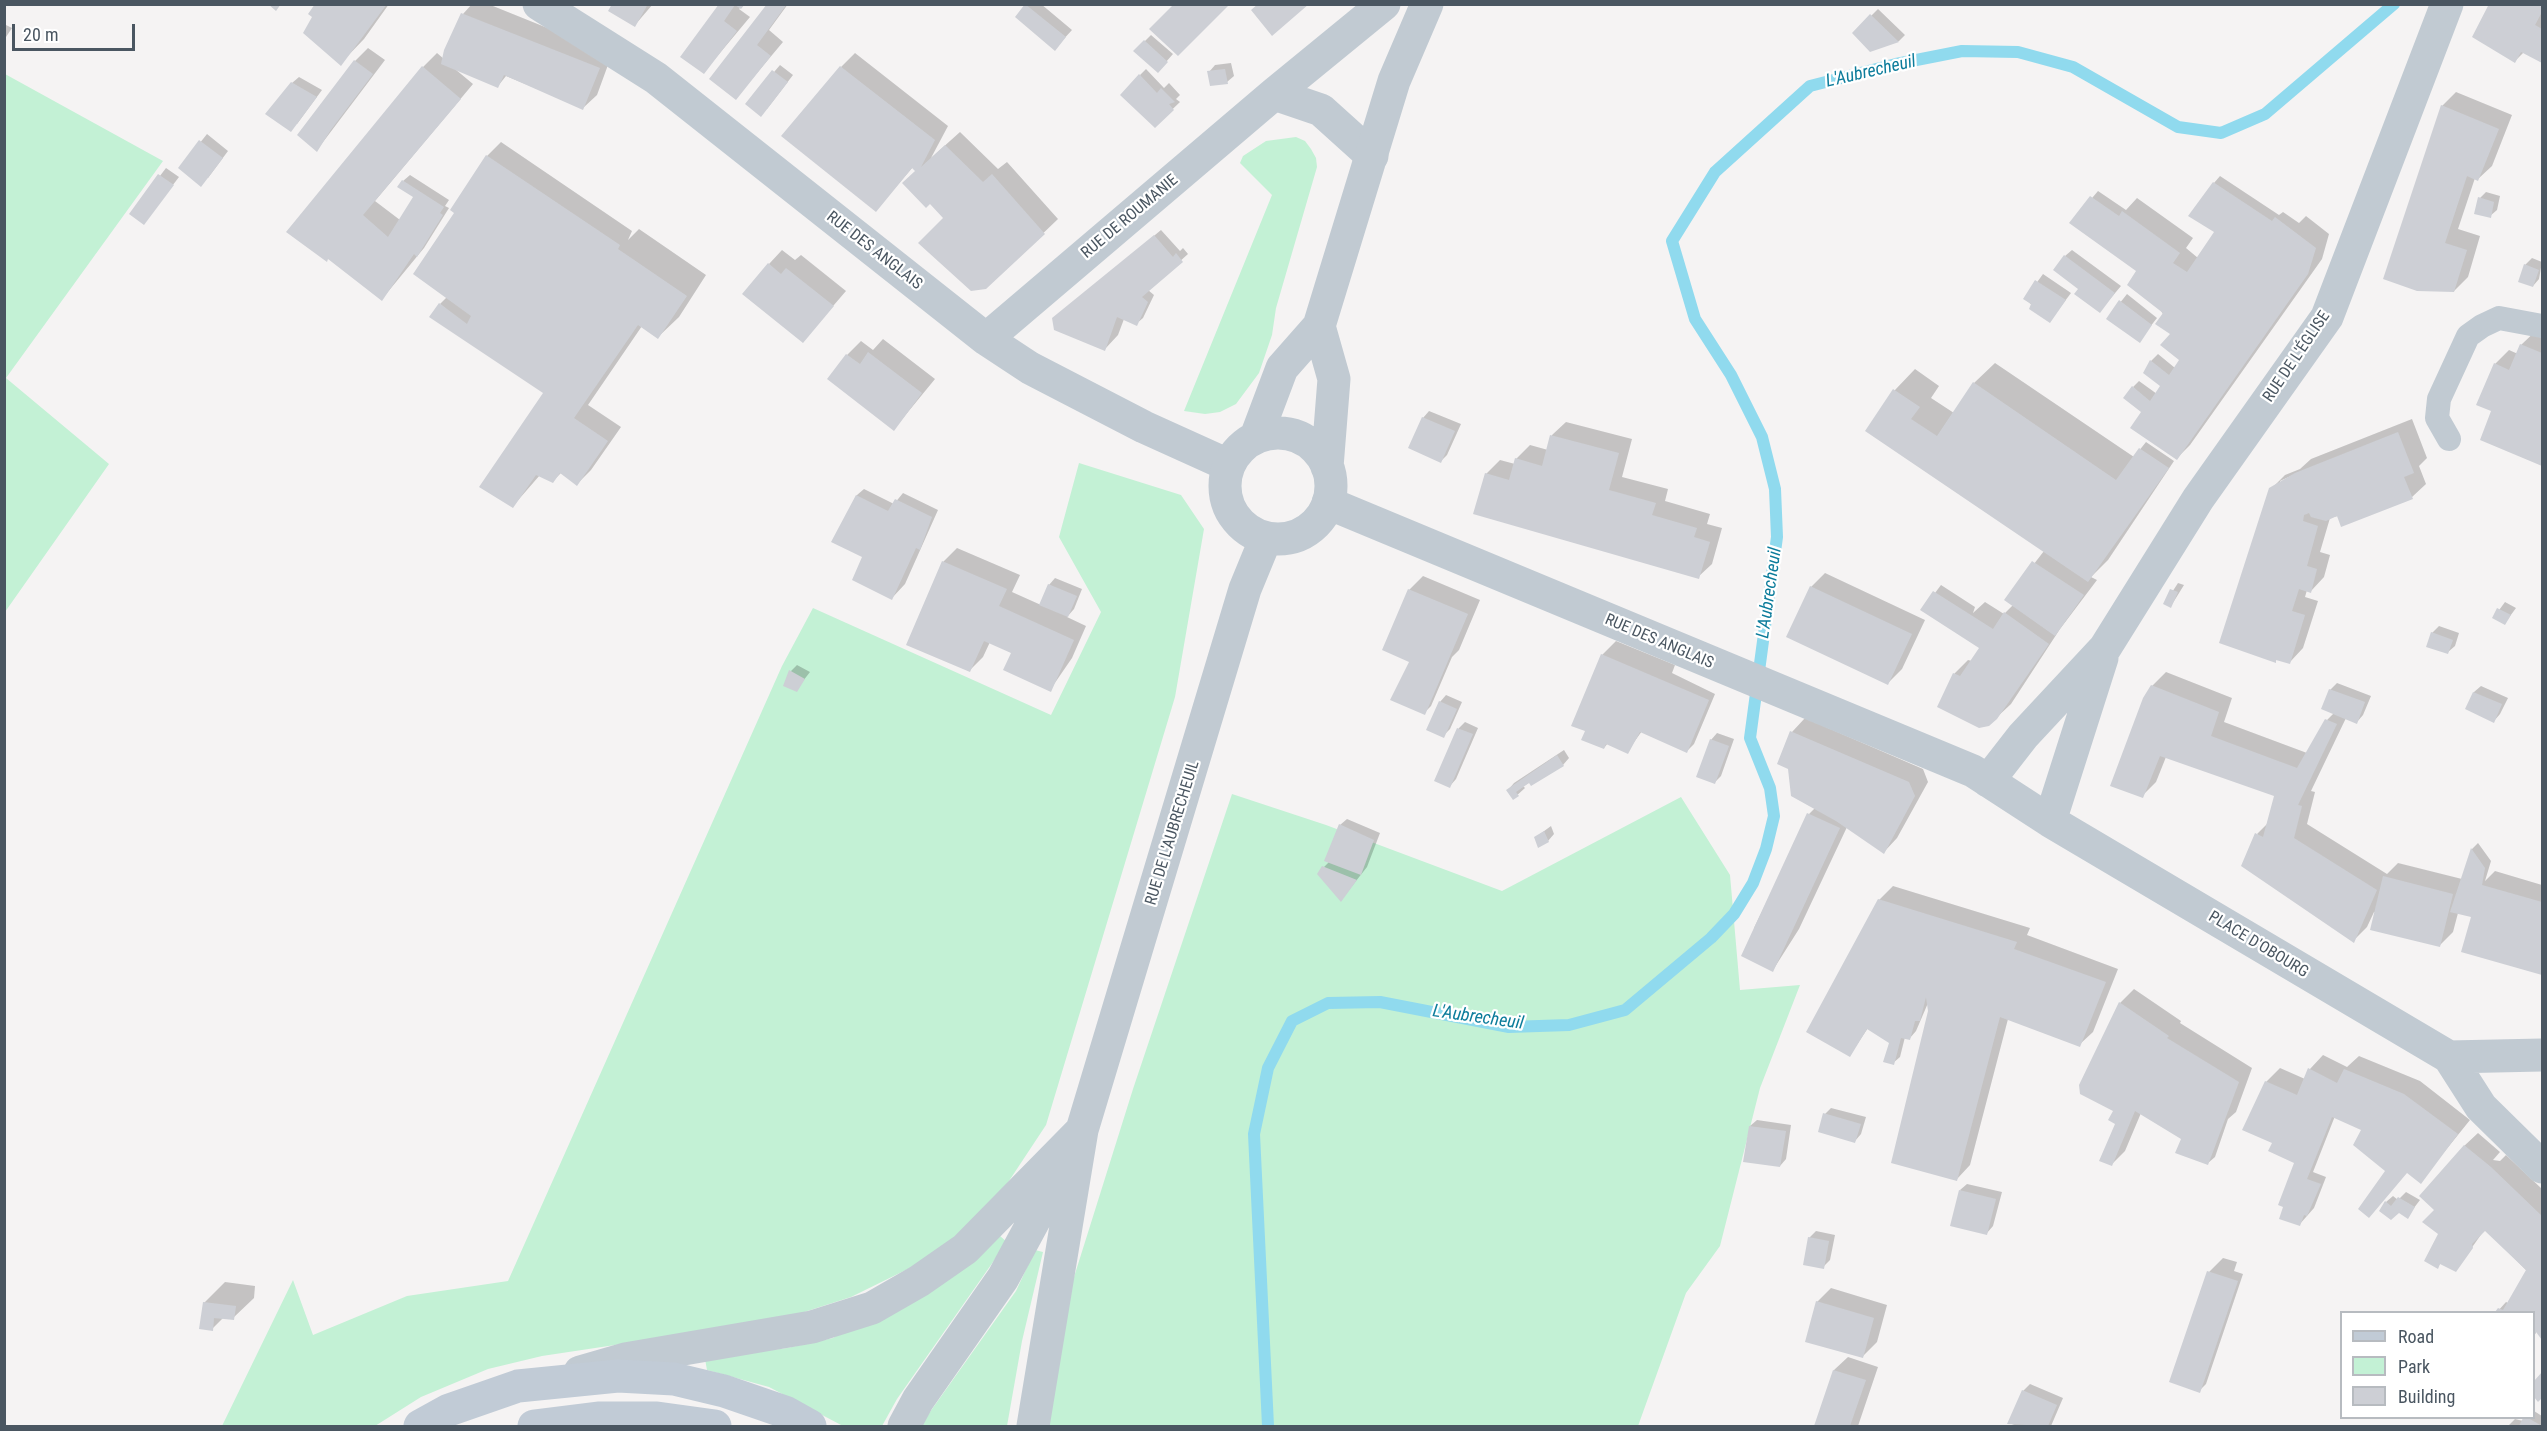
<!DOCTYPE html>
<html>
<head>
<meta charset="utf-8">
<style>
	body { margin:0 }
	#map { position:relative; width:2547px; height:1431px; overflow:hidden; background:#f5f3f3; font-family:"Roboto Condensed",sans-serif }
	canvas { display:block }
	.frame { position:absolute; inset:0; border:6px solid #4a5661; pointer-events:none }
	.legend { position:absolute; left:2340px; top:1311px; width:195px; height:108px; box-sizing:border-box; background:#fff; border:2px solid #b7bbc0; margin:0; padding:8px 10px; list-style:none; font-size:18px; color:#4a5661 }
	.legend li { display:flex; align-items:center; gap:12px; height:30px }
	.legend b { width:30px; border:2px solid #b7bbc0 }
	.scale { position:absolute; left:12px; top:24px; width:123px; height:27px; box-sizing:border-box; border:3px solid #4a5661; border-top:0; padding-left:8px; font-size:18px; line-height:21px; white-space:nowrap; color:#4a5661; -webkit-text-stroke:4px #fff; paint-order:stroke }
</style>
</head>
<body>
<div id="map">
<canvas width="2547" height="1431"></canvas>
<div class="frame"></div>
<ul class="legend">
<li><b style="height:8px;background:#c1cbd6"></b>Road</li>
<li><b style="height:16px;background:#c3f1d5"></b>Park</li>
<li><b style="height:16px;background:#cdcfd5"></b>Building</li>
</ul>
<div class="scale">20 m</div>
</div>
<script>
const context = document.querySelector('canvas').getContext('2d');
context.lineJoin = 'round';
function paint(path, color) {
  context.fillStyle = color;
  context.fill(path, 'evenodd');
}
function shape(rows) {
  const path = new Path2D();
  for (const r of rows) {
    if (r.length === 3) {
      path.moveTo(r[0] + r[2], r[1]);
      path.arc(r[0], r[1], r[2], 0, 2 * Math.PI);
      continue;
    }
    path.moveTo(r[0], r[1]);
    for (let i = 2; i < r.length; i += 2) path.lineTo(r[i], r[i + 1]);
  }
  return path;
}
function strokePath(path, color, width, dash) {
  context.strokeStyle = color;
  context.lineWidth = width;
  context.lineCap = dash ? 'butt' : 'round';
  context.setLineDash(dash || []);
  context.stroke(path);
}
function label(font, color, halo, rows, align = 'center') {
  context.font = font + ' "Roboto Condensed",sans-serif';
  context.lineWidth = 4.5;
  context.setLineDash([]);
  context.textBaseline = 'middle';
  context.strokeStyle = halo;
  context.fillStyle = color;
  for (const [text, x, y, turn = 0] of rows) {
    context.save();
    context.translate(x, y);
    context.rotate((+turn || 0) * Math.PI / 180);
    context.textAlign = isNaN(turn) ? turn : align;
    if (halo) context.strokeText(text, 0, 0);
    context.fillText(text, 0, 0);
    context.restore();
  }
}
const green = shape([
	[5,74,163,161,6,378,109,464,5,612],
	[1296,137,1305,141,1311,149,1316,158,1317,167,1276,308,1272,335,1259,373,1236,404,1220,412,1205,414,1184,411,1272,195,1240,163,1243,156,1266,141],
	[1079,463,1181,495,1204,529,1175,697,1046,1125,1007,1184,954,1239,914,1266,851,1297,798,1314,708,1331,542,1356,488,1369,421,1397,375,1426,222,1426,293,1280,313,1335,407,1296,508,1281,782,666,813,608,1051,715,1101,612,1059,537],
	[1232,794,1326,825,1502,891,1681,797,1730,875,1740,990,1800,985,1760,1088,1720,1246,1686,1293,1638,1426,1048,1426,1069,1293,1133,1089],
	[1000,1236,1007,1242,897,1399,882,1426,843,1426,769,1387,707,1370,705,1359,787,1348,833,1338],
	[1035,1250,1043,1252,1022,1341,1007,1426,920,1426,1016,1291]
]);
const shadow = shape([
	[317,4,389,4,364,39,340,64,314,16],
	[472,4,488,4,612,54,597,95,583,108,506,76,498,86,455,69,473,84,375,201,400,220,415,196,403,181,410,175,449,200,445,206,449,208,424,248,382,299,328,258,288,232,423,67,437,53,444,59,446,50,463,14],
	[614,4,653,4,635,25],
	[721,4,744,4,739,9,750,17,704,72],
	[769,4,788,4,769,30,783,42,736,98],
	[1027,4,1041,4,1072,30,1061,42,1017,17],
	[2491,4,2542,4,2542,61,2524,52,2515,61],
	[1878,9,1905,35,1899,41,1870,51,1854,33],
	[4,24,12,28,4,40],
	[1151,35,1173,54,1158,71,1135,51],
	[368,48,385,60,317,150,355,61],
	[855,53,948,126,931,158,960,132,998,169,1007,162,1058,219,986,288,913,167,876,210,841,67],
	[1231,63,1234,76,1227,82,1209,72,1215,65],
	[780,65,793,75,767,109,747,104],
	[1146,69,1164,88,1169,83,1180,95,1176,99,1180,102,1155,126,1140,75],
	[299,77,322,90,297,124,292,83],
	[2456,92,2512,115,2492,166,2478,179,2475,178,2458,229,2480,236,2468,277,2454,291,2417,289,2442,106],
	[207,134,228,151,208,178,180,168],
	[501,142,632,231,628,240,639,229,706,275,679,317,658,337,642,326,588,405,621,427,591,470,577,484,561,473,553,481,540,475,513,506,545,393,440,304,448,296,457,213,487,156],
	[166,168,179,177,144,223,131,214],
	[2220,176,2279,215,2283,212,2299,223,2306,216,2329,234,2322,259,2190,445,2176,459,2148,406,2133,387,2139,381,2157,394,2167,380,2145,372,2151,361,2158,354,2175,368,2186,354,2138,271,2071,223,2098,191,2126,210,2137,198,2193,238,2186,248,2198,258,2220,226,2214,183],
	[2486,192,2500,196,2497,210,2490,216,2480,198],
	[1161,230,1180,251,1183,248,1188,254,1148,290,1154,295,1143,318,1136,324,1124,319,1118,335,1105,349,1054,319],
	[782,250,795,260,801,255,846,291,803,341,769,264],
	[2072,250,2121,286,2100,311,2080,288,2065,256],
	[2532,258,2542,262,2539,279,2533,286,2525,265],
	[2043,274,2071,293,2050,321,2025,299],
	[2127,294,2157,318,2139,341,2108,318],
	[2542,325,2542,464,2482,439,2493,412,2495,364,2509,350,2518,354,2521,345],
	[883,339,935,379,894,429,847,355,861,341,873,350],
	[1995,363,2134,457,2146,442,2174,461,2108,560,2091,577,2097,580,2060,629,2011,704,1996,718,1939,706,1954,674,1968,660,1972,661,1981,647,1923,609,1941,585,1975,607,1973,613,1985,602,2004,614,2013,605,2006,600,2044,551,1867,431,1895,390,1915,369,1939,386,1931,398,1954,413,1974,383],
	[1429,411,1461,424,1447,455,1441,461,1423,418],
	[2412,419,2427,458,2419,466,2426,484,2412,497,2330,518,2320,552,2330,555,2324,577,2311,591,2307,590,2305,597,2318,601,2303,648,2290,662,2278,659,2275,661,2271,489,2285,475,2300,469,2311,459],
	[2291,476,2280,485,2280,481],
	[1566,422,1632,439,1622,477,1668,489,1665,501,1710,514,1707,524,1722,528,1712,564,1698,577,1486,474,1500,460,1515,464,1516,459,1530,445,1548,450,1552,435],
	[864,489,894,504,903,493,938,510,905,584,892,598,868,551,834,541,857,495],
	[957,548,1020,575,1012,592,1041,605,1049,585,1055,578,1082,589,1074,609,1067,617,1086,626,1072,658,1050,690,1012,653,990,642,983,657,969,671,908,644,943,562],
	[1825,573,1925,620,1902,669,1888,683,1811,587],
	[1423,576,1480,600,1459,650,1452,657,1431,706,1424,713,1410,660,1409,590],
	[2178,583,2184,585,2171,606,2165,603],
	[2505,602,2516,608,2505,623,2494,617],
	[2439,626,2459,633,2455,646,2448,652,2432,633],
	[1616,641,1675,665,1672,673,1715,694,1694,744,1687,751,1642,731,1627,752,1608,743,1604,748,1587,730,1602,655],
	[797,665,810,672,796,690,791,671],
	[2166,672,2232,698,2224,722,2307,753,2327,720,2334,713,2330,690,2337,683,2371,696,2363,715,2357,722,2346,718,2311,791,2315,792,2307,824,2387,874,2398,863,2462,879,2472,849,2478,843,2491,861,2485,881,2495,871,2542,885,2542,973,2462,951,2472,916,2458,913,2453,932,2440,945,2374,912,2367,927,2353,941,2257,834,2269,822,2276,796,2166,757,2156,782,2142,796,2152,686],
	[2481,686,2508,698,2500,714,2494,721,2467,708,2474,692],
	[1446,695,1462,702,1450,729,1443,736,1440,702],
	[1805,718,1923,769,1928,782,1897,838,1884,852,1847,827,1799,929,1773,970,1754,928,1809,814,1815,808,1792,732],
	[1465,722,1478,728,1456,779,1450,786,1436,780,1459,728],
	[1717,733,1734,739,1721,776,1715,782,1711,740],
	[1564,750,1569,758,1563,765,1523,786,1525,788,1514,798,1508,790,1514,783],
	[1347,819,1380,833,1367,867,1341,900,1324,867,1329,862,1340,825],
	[1551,826,1554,834,1548,841,1536,837],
	[1893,886,2030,928,2027,935,2118,969,2093,1032,2079,1045,2008,1019,1970,1165,1957,1179,1928,1003,1916,1031,1910,1038,1905,1037,1900,1057,1893,1063,1891,1042,1868,1028,1850,1055,1879,900],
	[2134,989,2181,1021,2180,1023,2252,1068,2236,1112,2228,1119,2215,1157,2208,1163,2185,1132,2141,1113,2125,1151,2112,1164,2117,1124,2120,1003],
	[2323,1055,2347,1067,2359,1056,2420,1081,2470,1120,2420,1182,2407,1171,2387,1171,2363,1130,2335,1116,2313,1172,2326,1177,2314,1208,2299,1225,2296,1162,2274,1142,2266,1082,2280,1068,2305,1079,2310,1069],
	[1831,1108,1866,1117,1861,1134,1855,1141,1825,1114],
	[1757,1120,1791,1125,1786,1159,1780,1166,1750,1126],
	[2478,1133,2500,1152,2493,1160,2500,1161,2506,1155,2542,1189,2542,1337,2537,1331,2534,1336,2534,1312,2497,1312,2506,1302,2508,1303,2527,1271,2485,1229,2456,1270,2441,1263,2437,1267,2439,1234,2436,1210,2463,1147],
	[1967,1184,2002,1192,1993,1226,1987,1233,1960,1190],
	[2406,1192,2420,1200,2407,1217,2399,1212,2391,1218,2386,1202,2393,1196,2398,1200],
	[1816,1231,1835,1235,1830,1260,1823,1267,1809,1238],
	[2223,1258,2237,1262,2234,1271,2243,1274,2206,1384,2199,1391,2171,1382,2209,1272],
	[225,1282,255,1286,254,1298,233,1318,224,1317,212,1329,204,1303],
	[1831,1288,1887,1305,1877,1342,1863,1356,1817,1302],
	[1848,1357,1878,1367,1858,1426,1816,1426,1834,1370],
	[2030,1384,2063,1398,2051,1426,2017,1426,2009,1423,2023,1391],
	[2534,1411,2542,1416,2542,1426,2508,1426,2515,1419,2523,1421,2524,1418,2534,1418]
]);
const stream = shape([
	[1268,1426,1254,1134,1268,1068,1292,1021,1328,1003,1380,1002,1509,1027,1569,1025,1625,1010,1711,938,1734,914,1753,883,1766,849,1774,816,1770,788,1750,738,1777,537,1775,489,1762,437,1731,375,1695,319,1672,241,1715,172,1810,86,1896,64,1962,51,2018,52,2073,67,2178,127,2221,133,2265,114,2394,4]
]);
const building = shape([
	[268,4,281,4,276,11],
	[315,4,387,4,341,66,303,33,312,17,308,14],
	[612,4,648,4,635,27,608,11],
	[719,4,745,4,741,9,735,5,724,21,737,31,704,74,680,57],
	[767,4,787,4,757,45,771,56,736,100,709,79],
	[1025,4,1066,37,1055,51,1015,17],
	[1174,4,1230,4,1178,56,1149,29],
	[1258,4,1309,4,1272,36,1251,10],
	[2489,4,2542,4,2542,12,2535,25,2542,29,2542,63,2521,52,2515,63,2472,37],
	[461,13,600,68,583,110,504,75,498,88,441,64,444,50],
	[1870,14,1899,42,1870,52,1852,33],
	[1144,40,1168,62,1158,73,1133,51],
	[354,60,373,74,330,131,317,152,297,135],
	[422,66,461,99,363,215,388,237,413,197,397,187,402,180,444,207,440,213,443,215,417,257,414,254,382,301,328,259,327,262,286,232],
	[840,66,935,140,921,167,945,145,983,182,992,174,1045,234,986,289,971,291,918,243,943,218,930,204,926,208,902,183,915,171,912,168,876,212,781,136],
	[1225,69,1228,84,1210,86,1207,71],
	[772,70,788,82,761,117,745,104],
	[1139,74,1157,93,1161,88,1175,102,1169,104,1174,110,1155,128,1120,95],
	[291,82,317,97,291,132,265,114],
	[2441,105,2499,129,2478,181,2467,176,2445,243,2467,250,2454,292,2417,291,2383,279],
	[199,140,223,158,201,187,178,168],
	[486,155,620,245,618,249,687,296,658,339,638,325,574,418,608,441,577,486,560,473,553,483,536,475,513,508,479,487,543,393,429,317,439,303,467,324,471,316,413,274,454,213,450,210],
	[158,174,174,185,144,225,129,214],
	[2213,182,2272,221,2275,217,2316,248,2308,274,2177,460,2130,428,2141,412,2123,398,2132,386,2150,401,2160,386,2143,373,2150,360,2169,375,2179,360,2160,345,2170,334,2155,324,2163,313,2127,285,2136,271,2069,223,2090,196,2119,216,2122,211,2180,253,2173,263,2187,272,2214,232,2188,216],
	[2478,197,2494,202,2491,218,2474,214],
	[1154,235,1173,257,1176,253,1183,262,1142,297,1148,302,1137,326,1117,317,1105,351,1054,330,1052,318],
	[2064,255,2115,293,2100,313,2074,294,2078,289,2053,270],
	[768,263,781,274,786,268,834,306,803,343,742,294],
	[2524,264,2539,270,2533,287,2518,282],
	[2035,280,2066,300,2050,323,2029,309,2031,304,2023,299],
	[2119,300,2152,325,2140,343,2106,319],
	[2520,344,2542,353,2542,466,2480,440,2491,411,2476,405,2494,363,2509,370],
	[868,352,922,393,894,431,827,379,846,354,860,364],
	[1973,382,2116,480,2139,448,2169,468,2088,582,1865,431,1893,389,1920,407,1911,419,1937,436],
	[1422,417,1455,431,1441,463,1408,448],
	[2398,432,2414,473,2404,477,2413,499,2341,527,2337,516,2326,521,2311,517,2309,513,2304,515,2303,521,2318,526,2307,566,2317,569,2311,593,2299,589,2292,611,2305,615,2290,664,2276,660,2276,663,2219,643,2269,488,2295,473],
	[1550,435,1619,453,1609,490,1656,503,1652,515,1697,528,1694,537,1710,542,1699,579,1473,514,1485,473,1509,480,1515,458,1542,466],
	[856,495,888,511,895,499,932,517,920,550,916,548,892,600,852,580,862,557,831,542],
	[942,561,1007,589,999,606,1074,640,1051,692,1003,670,1011,653,984,641,970,672,906,645],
	[2032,561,2084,595,2055,636,2004,600],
	[1048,584,1077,596,1068,617,1039,605],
	[1810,586,1912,634,1888,685,1786,637],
	[1408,589,1468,614,1425,715,1390,700,1409,662,1382,650],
	[2170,589,2178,592,2171,608,2163,604],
	[1933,591,1993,629,2004,612,2049,644,1997,719,1989,726,1979,728,1937,707,1953,673,1960,676,1979,648,1920,610],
	[2497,608,2511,615,2505,625,2492,618],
	[2431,632,2453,640,2448,654,2426,647],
	[1601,654,1709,700,1687,753,1640,732,1628,754,1606,744,1604,749,1581,740,1585,731,1571,726],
	[789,670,805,679,797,692,783,686],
	[2151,685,2219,712,2211,736,2297,768,2325,719,2337,724,2298,805,2302,806,2294,838,2377,890,2354,943,2241,866,2255,833,2263,837,2274,796,2160,756,2143,798,2110,786,2143,698],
	[2329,689,2365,702,2357,724,2321,709],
	[2473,692,2502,704,2494,723,2465,709],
	[1439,701,1457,709,1444,738,1426,730],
	[1457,728,1473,734,1450,788,1434,781],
	[1790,731,1909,782,1915,796,1884,854,1836,821,1791,796,1788,769,1777,764],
	[1710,739,1729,746,1715,784,1696,777],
	[1557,755,1564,766,1531,786,1529,783,1516,792,1519,796,1513,800,1506,790],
	[1807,813,1840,828,1773,972,1741,956],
	[1339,824,1374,840,1361,875,1324,861],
	[1544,831,1549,842,1538,848,1534,837],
	[2471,848,2485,868,2482,885,2542,902,2542,975,2461,952,2471,917,2450,912],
	[1322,866,1357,880,1341,902,1317,874],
	[2383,876,2453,894,2440,947,2370,930],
	[1878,899,2017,942,2014,949,2106,982,2080,1047,2000,1017,1957,1181,1891,1163,1928,1011,1926,997,1920,1021,1915,1021,1910,1040,1901,1038,1894,1065,1883,1062,1889,1043,1867,1029,1850,1057,1806,1032],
	[2119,1002,2169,1036,2167,1038,2239,1082,2208,1165,2175,1153,2181,1139,2135,1111,2112,1166,2099,1161,2115,1124,2108,1120,2113,1111,2080,1094,2079,1085],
	[2308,1068,2337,1083,2344,1069,2404,1094,2458,1134,2421,1184,2407,1173,2369,1218,2358,1209,2385,1171,2353,1145,2361,1130,2332,1117,2307,1179,2321,1184,2307,1216,2304,1215,2300,1226,2279,1219,2283,1207,2278,1205,2294,1163,2268,1151,2272,1143,2242,1130,2265,1081,2297,1095],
	[1823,1113,1861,1124,1855,1143,1818,1132],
	[1749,1126,1786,1131,1780,1167,1743,1162],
	[2464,1145,2491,1167,2542,1216,2542,1340,2536,1332,2534,1336,2534,1312,2495,1312,2498,1308,2503,1310,2526,1270,2485,1231,2472,1244,2473,1248,2456,1272,2440,1264,2438,1269,2424,1261,2438,1234,2422,1222,2434,1210,2419,1196],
	[1959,1190,1996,1199,1987,1235,1950,1226],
	[2398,1197,2415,1207,2408,1219,2399,1213,2391,1220,2379,1211,2385,1201,2391,1206],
	[1808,1237,1829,1241,1824,1269,1803,1265],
	[2207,1271,2238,1281,2200,1393,2169,1382],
	[1816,1301,1874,1318,1863,1358,1805,1342],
	[203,1302,236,1306,234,1320,214,1318,213,1331,199,1329],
	[1833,1370,1866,1380,1850,1426,1814,1426],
	[2542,1372,2542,1398,2538,1402,2534,1397,2534,1381],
	[2022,1390,2057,1405,2048,1426,2007,1424],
	[2523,1418,2528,1418,2542,1426,2519,1426]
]);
const service = shape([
	[2449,439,2437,418,2439,399,2468,336,2482,326,2499,318,2542,326]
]);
const minor = shape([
	[539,4,656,78,986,339,1030,368,1144,427,1228,465],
	[1274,94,1321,110,1372,156],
	[986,339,1274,94,1384,4],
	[1328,503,1973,771,2050,821,2449,1057,2542,1055],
	[1988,781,2023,736,2105,648,2198,499,2327,317,2447,4],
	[2050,821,2102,658],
	[2449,1057,2481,1107,2542,1167]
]);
const tertiary = shape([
	[1278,486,53],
	[1256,437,1282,368,1319,326],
	[1327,467,1334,379,1319,326,1394,81,1427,4],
	[580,1372,625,1359,812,1327,872,1308,919,1281,965,1249,1082,1130],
	[904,1426,918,1400,1003,1278,1065,1163],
	[1033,1426,1082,1130,1245,589,1266,538]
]);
const secondary = shape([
	[420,1426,449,1410,518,1386,618,1376,674,1379,724,1391,785,1412,810,1426],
	[534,1426,598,1418,657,1418,715,1426]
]);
const streetNames = [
	["RUE DE ROUMANIE",1130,217,-40],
	["RUE DES ANGLAIS",874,251,38],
	["RUE DE L'ÉGLISE",2297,357,-56],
	["RUE DES ANGLAIS",1659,642,23],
	["RUE DE L'AUBRECHEUIL",1173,833,-73],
	["PLACE D'OBOURG",2258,945,31]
];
const waterNames = [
	["L'Aubrecheuil",1871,72,-13],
	["L'Aubrecheuil",1770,593,-82],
	["L'Aubrecheuil",1478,1018,8]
];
paint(green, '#c3f1d5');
paint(shadow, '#0003');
strokePath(stream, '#90daee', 12);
paint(building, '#cdcfd5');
strokePath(service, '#c1cad2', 24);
strokePath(minor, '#c1cad2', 33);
strokePath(tertiary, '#c1cad2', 33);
strokePath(secondary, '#c1cbd6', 33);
label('16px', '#4a5661', '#fff', streetNames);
label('italic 18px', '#0c7c9b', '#fff', waterNames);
</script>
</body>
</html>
